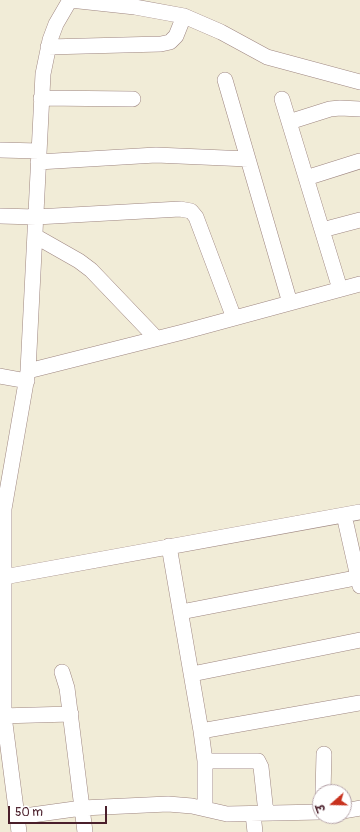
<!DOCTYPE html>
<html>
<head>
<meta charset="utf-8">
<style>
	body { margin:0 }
	#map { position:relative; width:360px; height:832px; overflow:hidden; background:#f1ecd7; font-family:Pangolin,"Playpen Sans Deva",sans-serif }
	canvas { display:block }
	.north { position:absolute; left:312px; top:784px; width:40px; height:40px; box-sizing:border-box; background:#fff; border:1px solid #b7a5aa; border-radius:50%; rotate:250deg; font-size:11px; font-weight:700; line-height:16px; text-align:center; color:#4a1f2b }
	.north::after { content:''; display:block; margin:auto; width:14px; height:18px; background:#c8321e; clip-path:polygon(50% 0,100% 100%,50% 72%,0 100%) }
	.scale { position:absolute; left:8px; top:806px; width:99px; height:18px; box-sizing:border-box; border:2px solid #4a1f2b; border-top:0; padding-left:5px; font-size:12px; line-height:14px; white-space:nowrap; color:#4a1f2b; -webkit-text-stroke:3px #fff; paint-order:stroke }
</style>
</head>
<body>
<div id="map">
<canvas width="360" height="832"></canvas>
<div class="north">उ</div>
<div class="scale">50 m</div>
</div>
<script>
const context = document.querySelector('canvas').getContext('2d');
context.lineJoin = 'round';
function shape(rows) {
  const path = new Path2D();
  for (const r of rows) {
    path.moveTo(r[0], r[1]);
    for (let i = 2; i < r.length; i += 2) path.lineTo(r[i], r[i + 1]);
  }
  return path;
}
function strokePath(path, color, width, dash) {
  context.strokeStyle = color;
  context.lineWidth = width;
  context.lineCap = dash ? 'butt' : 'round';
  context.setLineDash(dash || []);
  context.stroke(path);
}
const street = shape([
	[70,0,135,7,184,16,221,32,267,57,360,82],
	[48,47,161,44,170,42,176,36,184,16],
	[225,80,290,303],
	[41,98,133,99],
	[282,99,340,289],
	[289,122,330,109,340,108,360,109],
	[0,150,39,151],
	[38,162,156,155,248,159],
	[306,178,360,161],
	[0,216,36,217,180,209,191,211,196,217,234,318],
	[322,230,360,220],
	[35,236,79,261,91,270,156,338],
	[28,371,183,332,360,284],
	[0,376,27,381],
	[344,515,360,586],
	[169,546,201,731,205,761,205,809],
	[4,577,360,512],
	[181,612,360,577],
	[62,672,67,688,85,832],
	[192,674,360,640],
	[0,716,71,714],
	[201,731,360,703],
	[205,761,258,761,261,767,266,813],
	[323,792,324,754],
	[344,811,360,808],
	[253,814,255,832],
	[17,817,82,808,168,804,192,806,227,814,320,812],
	[19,832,4,716,4,509,28,371,43,74,50,40,56,24,70,0]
]);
strokePath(street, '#9e8681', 16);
strokePath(street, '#fff', 15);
</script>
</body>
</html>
